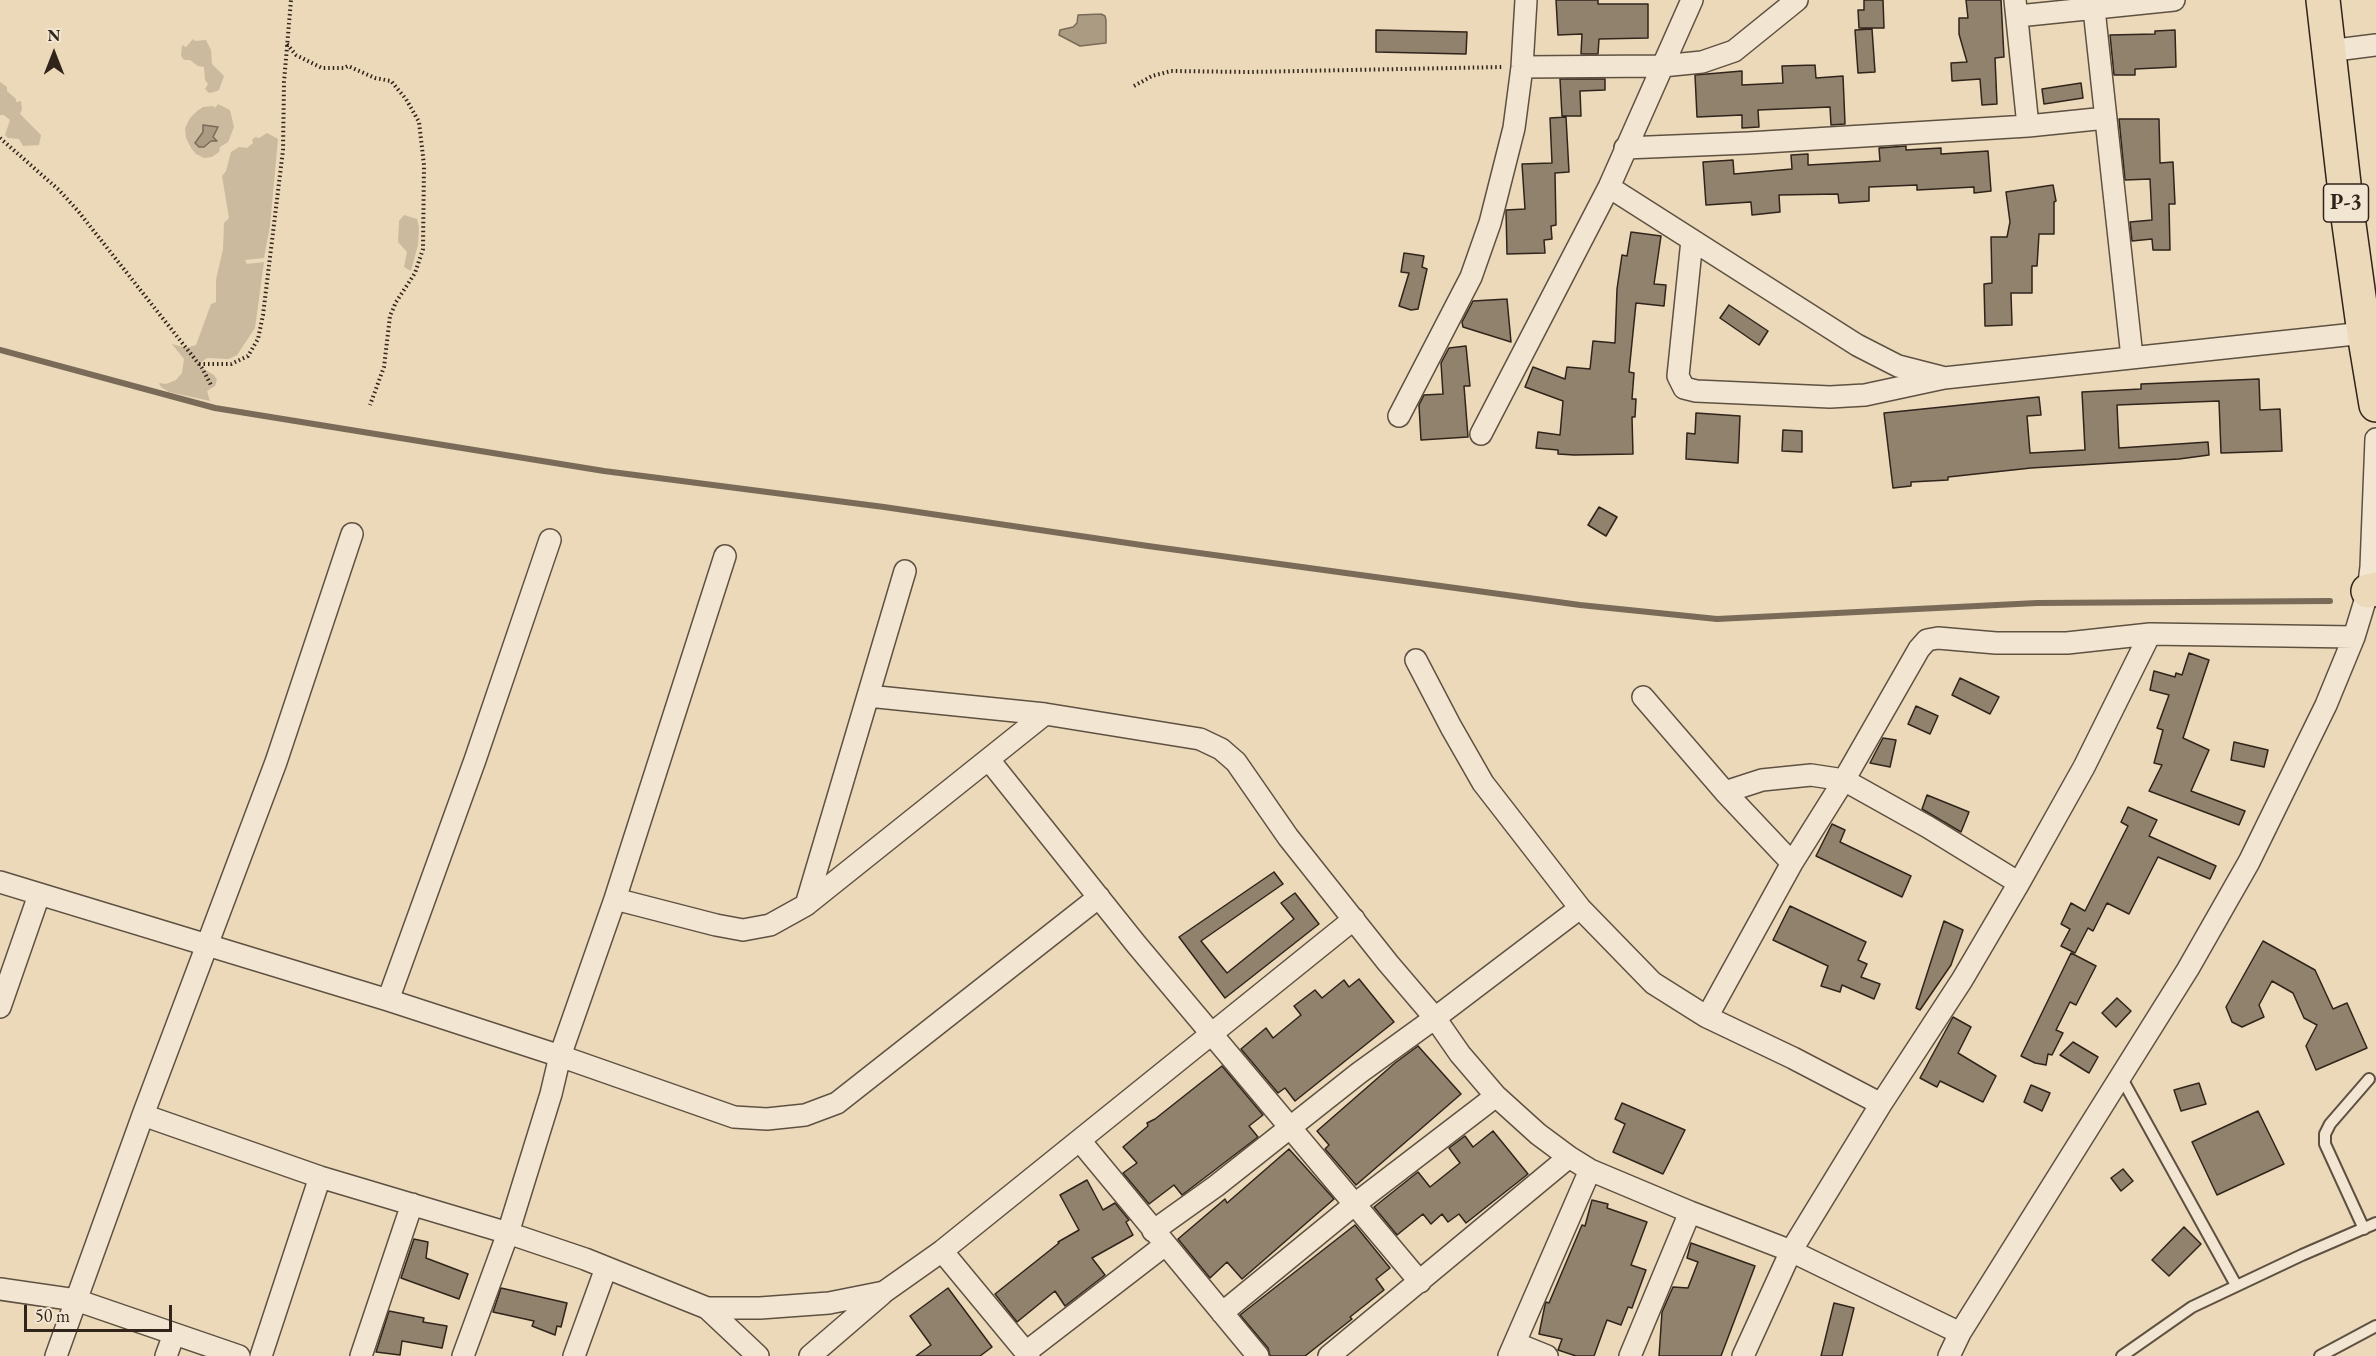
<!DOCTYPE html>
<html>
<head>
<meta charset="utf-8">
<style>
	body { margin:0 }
	#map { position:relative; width:2376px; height:1356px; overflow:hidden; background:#ebd9b9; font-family:"EB Garamond",serif }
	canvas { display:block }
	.north { position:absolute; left:24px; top:24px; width:60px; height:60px; -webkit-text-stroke:4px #f2e6d2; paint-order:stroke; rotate:0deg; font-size:16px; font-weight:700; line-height:24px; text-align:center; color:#30241b }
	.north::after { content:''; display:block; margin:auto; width:21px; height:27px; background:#30241b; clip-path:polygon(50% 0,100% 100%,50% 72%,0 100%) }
	.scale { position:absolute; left:24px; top:1305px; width:148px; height:27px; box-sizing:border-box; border:3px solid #30241b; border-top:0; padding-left:8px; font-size:18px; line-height:21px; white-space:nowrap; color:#30241b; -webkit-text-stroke:4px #f2e6d2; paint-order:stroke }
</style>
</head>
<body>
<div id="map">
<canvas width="2376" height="1356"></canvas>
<div class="north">N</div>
<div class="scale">50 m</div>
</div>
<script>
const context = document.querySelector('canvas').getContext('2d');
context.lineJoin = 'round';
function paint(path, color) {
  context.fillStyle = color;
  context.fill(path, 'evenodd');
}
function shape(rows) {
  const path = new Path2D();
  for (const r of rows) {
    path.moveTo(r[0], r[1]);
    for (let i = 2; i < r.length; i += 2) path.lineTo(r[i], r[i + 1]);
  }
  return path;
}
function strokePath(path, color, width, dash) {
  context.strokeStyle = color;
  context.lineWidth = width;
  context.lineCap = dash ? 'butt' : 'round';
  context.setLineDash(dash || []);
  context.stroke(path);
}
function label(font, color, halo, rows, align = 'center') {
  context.font = font + ' "EB Garamond",serif';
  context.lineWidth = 4.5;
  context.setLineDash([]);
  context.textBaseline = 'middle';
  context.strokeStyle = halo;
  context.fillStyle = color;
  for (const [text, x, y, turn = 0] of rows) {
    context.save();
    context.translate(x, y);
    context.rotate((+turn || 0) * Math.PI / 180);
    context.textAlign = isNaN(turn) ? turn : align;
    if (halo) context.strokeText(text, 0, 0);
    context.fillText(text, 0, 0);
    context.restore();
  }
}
const green = shape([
	[193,39,195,41,206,40,211,50,212,64,224,76,219,90,214,92,209,93,205,89,208,84,205,80,204,67,198,66,190,60,184,60,181,56,182,45,186,47],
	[0,82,7,87,7,91,16,99,16,102,21,101,22,109,20,114,41,135,39,145,23,146,19,139,8,138,5,135,10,120,4,115,0,115],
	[218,104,230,110,234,127,228,142,220,147,219,152,212,157,204,158,196,154,191,148,186,138,185,128,190,118,197,111,203,107,213,106,215,108],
	[267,133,278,139,270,226,264,258,245,260,247,264,264,262,255,328,237,355,229,359,207,358,199,364,202,368,214,375,217,380,215,386,207,391,210,401,169,392,161,387,159,383,166,384,176,380,182,373,184,359,172,344,186,348,196,345,211,304,216,302,216,280,223,249,224,223,229,218,222,176,226,171,231,152,239,147,247,148,253,143,252,140,255,137,259,138],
	[404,215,417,219,419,227,418,245,411,271,404,267,407,252,398,242,399,221]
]);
const water = shape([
	[1101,14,1105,16,1106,20,1106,43,1080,46,1059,35,1060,30,1073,27,1077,23,1078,15,1101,14],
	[203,125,218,127,213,137,217,141,211,141,204,147,199,147,195,143,203,132,203,125]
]);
const stream = shape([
	[0,350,215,408,604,471,884,507,1148,546,1580,605,1717,619,2037,603,2330,601]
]);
const building = shape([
	[1556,0,1598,0,1598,4,1648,4,1648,38,1599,39,1598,54,1581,54,1582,34,1558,35,1556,0],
	[1864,0,1883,0,1884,28,1859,28,1858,10,1864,10,1864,0],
	[1966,0,2001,0,2004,57,1995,58,1997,104,1982,105,1980,79,1952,81,1951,63,1967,62,1959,34,1959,18,1968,18,1966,0],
	[1872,29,1875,72,1858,73,1855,30,1872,29],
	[1376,30,1467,32,1466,54,1376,52,1376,30],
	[2175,30,2176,67,2135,69,2135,75,2114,75,2110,35,2155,34,2155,31,2175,30],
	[1815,65,1816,78,1843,76,1845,124,1831,125,1830,107,1758,110,1759,127,1742,128,1742,115,1697,117,1695,75,1742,71,1742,85,1783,83,1782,66,1815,65],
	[1560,79,1605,79,1605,90,1580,91,1581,116,1562,116,1560,79],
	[2081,83,2083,98,2044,104,2042,89,2081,83],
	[1566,117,1569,172,1555,173,1556,225,1551,226,1552,239,1544,240,1545,253,1507,254,1506,210,1525,209,1522,164,1552,163,1550,118,1566,117],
	[2119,119,2159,119,2160,163,2173,162,2175,204,2169,204,2170,250,2153,250,2152,239,2132,241,2130,222,2152,220,2150,179,2125,180,2119,119],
	[1906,146,1906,150,1941,148,1941,154,1988,151,1991,191,1974,193,1974,187,1917,190,1917,185,1869,187,1869,201,1839,203,1838,194,1779,195,1780,212,1752,215,1751,202,1706,205,1703,162,1733,160,1734,174,1792,169,1791,155,1808,154,1808,165,1880,161,1879,148,1906,146],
	[2053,185,2056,201,2054,202,2054,234,2039,234,2037,266,2032,266,2032,293,2011,293,2012,325,1985,326,1984,284,1992,283,1991,237,2007,237,2010,222,2006,192,2053,185],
	[1631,232,1661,236,1654,284,1666,285,1664,306,1636,303,1629,372,1634,373,1632,399,1636,399,1635,417,1632,417,1633,454,1574,455,1558,454,1558,450,1536,448,1538,432,1560,435,1563,401,1525,387,1533,367,1565,379,1567,367,1590,369,1593,341,1615,343,1617,289,1622,255,1627,256,1631,232],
	[1404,253,1424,256,1422,267,1427,269,1418,309,1411,310,1399,306,1409,273,1401,272,1404,253],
	[1507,299,1511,342,1463,327,1462,322,1473,301,1507,299],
	[1729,305,1768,331,1759,345,1720,318,1729,305],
	[1466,346,1470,386,1464,386,1468,437,1421,440,1419,405,1424,395,1443,394,1441,363,1449,348,1466,346],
	[2259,379,2260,410,2280,409,2282,451,2221,453,2219,401,2117,405,2119,448,2208,442,2209,455,2179,459,2031,468,1948,477,1948,480,1911,482,1911,486,1893,488,1884,413,2039,397,2041,415,2027,416,2030,453,2085,450,2082,392,2141,389,2141,384,2259,379],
	[1696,413,1740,416,1738,463,1686,459,1687,433,1695,434,1696,413],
	[1783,430,1802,431,1802,452,1782,451,1783,430],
	[1599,507,1617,517,1606,536,1588,525,1599,507],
	[2189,653,2209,660,2183,738,2209,750,2191,791,2245,811,2239,825,2149,791,2162,765,2154,763,2163,730,2157,728,2169,695,2150,690,2154,671,2175,677,2176,673,2182,675,2189,653],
	[1960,678,1999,697,1990,714,1952,695,1960,678],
	[1916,706,1938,716,1930,734,1908,724,1916,706],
	[1883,738,1896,740,1890,767,1870,763,1883,738],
	[2234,742,2268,750,2264,767,2231,760,2234,742],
	[1927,795,1969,812,1961,832,1922,809,1927,795],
	[2128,807,2157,820,2149,836,2216,866,2210,879,2158,857,2129,914,2107,903,2093,931,2088,928,2075,953,2061,946,2070,929,2061,924,2071,903,2085,911,2128,826,2121,822,2128,807],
	[1832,824,1845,830,1840,842,1911,876,1902,897,1816,856,1832,824],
	[1274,872,1283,884,1201,941,1227,973,1294,919,1281,903,1295,893,1319,924,1225,998,1179,937,1274,872],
	[1790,906,1866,942,1858,960,1867,964,1861,977,1880,984,1874,999,1842,985,1840,992,1821,986,1828,966,1773,940,1790,906],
	[1944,921,1963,930,1951,965,1920,1010,1916,1008,1944,921],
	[2263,941,2315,970,2333,1009,2347,1003,2367,1048,2316,1070,2306,1046,2317,1025,2304,1018,2293,993,2272,981,2259,1005,2264,1017,2242,1027,2232,1022,2226,1007,2263,941],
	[2071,953,2096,966,2076,1005,2070,1002,2056,1030,2063,1033,2052,1055,2048,1054,2046,1065,2035,1063,2021,1056,2071,953],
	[1359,979,1394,1022,1295,1101,1285,1088,1278,1093,1241,1049,1266,1028,1273,1038,1301,1015,1294,1006,1315,990,1322,998,1344,980,1349,987,1359,979],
	[2117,998,2131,1011,2116,1027,2102,1013,2117,998],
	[1953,1017,1971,1027,1958,1053,1996,1076,1983,1102,1940,1081,1937,1087,1920,1078,1953,1017],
	[2073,1042,2098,1057,2089,1073,2060,1055,2073,1042],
	[1418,1046,1461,1094,1356,1185,1325,1149,1329,1145,1317,1131,1395,1063,1418,1046],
	[1222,1066,1263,1115,1249,1126,1258,1137,1182,1195,1174,1185,1149,1204,1123,1173,1137,1163,1123,1147,1148,1126,1147,1123,1155,1119,1222,1066],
	[2199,1083,2206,1104,2181,1111,2174,1090,2199,1083],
	[2031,1085,2050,1093,2042,1111,2024,1102,2031,1085],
	[1622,1103,1685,1130,1663,1174,1613,1152,1625,1124,1615,1119,1622,1103],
	[2258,1111,2284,1164,2217,1195,2192,1142,2258,1111],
	[1493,1131,1528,1174,1466,1223,1459,1214,1448,1222,1442,1214,1431,1224,1423,1214,1397,1235,1374,1207,1418,1172,1430,1187,1460,1163,1449,1148,1465,1136,1473,1147,1493,1131],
	[1289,1149,1334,1199,1242,1279,1227,1262,1210,1278,1178,1239,1225,1199,1227,1203,1289,1149],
	[2123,1169,2133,1181,2121,1191,2111,1178,2123,1169],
	[1087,1180,1103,1210,1115,1203,1129,1220,1126,1222,1133,1235,1092,1258,1105,1275,1065,1306,1055,1291,1017,1322,995,1294,1059,1243,1058,1242,1079,1230,1060,1195,1087,1180],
	[1592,1200,1608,1204,1607,1208,1647,1222,1631,1265,1646,1270,1632,1308,1628,1307,1621,1325,1607,1320,1594,1356,1576,1356,1558,1350,1562,1339,1539,1334,1545,1305,1546,1302,1549,1303,1582,1225,1585,1226,1592,1200],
	[1355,1225,1390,1268,1376,1279,1384,1290,1350,1317,1352,1319,1305,1356,1270,1356,1268,1348,1240,1315,1355,1225],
	[2184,1227,2201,1244,2169,1276,2152,1260,2184,1227],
	[414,1239,428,1242,426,1258,468,1274,459,1299,401,1278,414,1239],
	[1691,1243,1755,1266,1721,1356,1659,1356,1662,1312,1673,1287,1688,1288,1698,1262,1687,1258,1691,1243],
	[501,1288,567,1303,561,1327,557,1326,555,1335,532,1326,534,1321,493,1312,501,1288],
	[948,1288,992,1347,980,1356,916,1356,931,1345,910,1316,948,1288],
	[1834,1303,1854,1308,1842,1356,1821,1356,1834,1303],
	[389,1311,424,1318,423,1322,447,1326,442,1348,402,1341,400,1355,376,1352,389,1311]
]);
const path = shape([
	[287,44,296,55,322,68,344,68,348,66,375,78,391,81,406,99,419,122,424,165,423,249,415,273,396,302,390,316,384,367,370,405],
	[1134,86,1152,76,1171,71,1249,72,1503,67],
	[0,138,59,190,78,211,202,368,211,385],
	[199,364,231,364,248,356,258,339,263,315,283,150,284,82,291,0]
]);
const service = shape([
	[2121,1077,2236,1285],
	[2364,1229,2325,1144,2325,1134,2330,1124,2369,1079],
	[2122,1356,2192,1307,2302,1255,2376,1223],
	[2320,1356,2376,1326]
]);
const minor = shape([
	[2015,0,2028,126,2106,118],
	[2093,0,2132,357],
	[2018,16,2174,0],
	[2328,51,2376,45],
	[1522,67,1662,66,1702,62,1734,51,1797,0],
	[1625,148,1748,143,2028,126],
	[1609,187,1857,345,1898,366,1941,377],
	[1692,240,1678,376,1684,388,1696,391,1830,397,1865,395,1944,378,2364,333],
	[1399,416,1471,277,1490,223,1514,128,1522,67,1526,0],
	[1481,434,1609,187,1692,0],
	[1416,660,1451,727,1483,783,1580,908,1653,983,1707,1017,1793,1058,1881,1104],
	[868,696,1045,714,1200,739,1221,749,1236,762,1288,837,1388,963,1435,1018,1460,1054,1496,1096,1538,1134,1569,1157,1590,1170,1690,1212,1791,1251,1960,1333],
	[1643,697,1725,792,1792,863],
	[989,760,1136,944,1420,1282],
	[1725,792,1762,780,1811,775,1844,780,1928,827,2019,883],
	[0,882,388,1000,560,1056,734,1117,767,1119,805,1115,837,1103,1099,897],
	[615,899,716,925,743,930,770,925,806,905,1045,714],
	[806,905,905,571],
	[388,1000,475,760,550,540],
	[0,1007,39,895],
	[1707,1017,1792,863,1844,780,1919,649,1927,640,1938,638,1996,643,2067,643,2150,634,2354,637],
	[143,1115,320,1177,508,1233,585,1259,707,1308,760,1308,829,1303,884,1292,942,1251,1354,919],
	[1081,1142,1258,1356],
	[1153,1231,1216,1186,1359,1073,1435,1018,1580,908],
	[942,1251,1029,1356],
	[0,1289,76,1300,239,1356],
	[707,1308,758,1356],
	[1222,1313,1355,1204,1496,1096],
	[1515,1343,1547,1356],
	[1026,1352,1165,1245],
	[56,1356,143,1115,276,762,352,534],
	[166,1356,174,1334],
	[261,1356,320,1177],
	[361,1356,412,1204],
	[463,1356,508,1233,551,1094,560,1056,615,899,725,556],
	[574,1356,606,1268],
	[810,1356,882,1294],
	[1329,1356,1569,1157],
	[1509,1356,1590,1170],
	[1630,1356,1690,1212],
	[1743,1356,1791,1251,1881,1104,1962,980,2019,883,2084,767,2150,634],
	[1949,1356,1960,1333,2188,969,2249,862,2326,705,2354,637,2368,591,2371,567,2376,439]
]);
const primary = shape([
	[2323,0,2347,210,2364,333,2376,405],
	[2368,591,2376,589]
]);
const shields = [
	[2346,203,45]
];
const shieldNames = [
	["P-3",2346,203]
];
paint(green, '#cbba9e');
paint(water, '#ab9b83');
strokePath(water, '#7a6b59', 1.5);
strokePath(stream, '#7a6b59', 6);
paint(building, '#91826d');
strokePath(building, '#30241b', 1.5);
strokePath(service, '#5f5142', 14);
strokePath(minor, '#5f5142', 24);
strokePath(primary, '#30241b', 36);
strokePath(path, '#30241b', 4, [1.5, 3]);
strokePath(service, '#f2e6d2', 10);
strokePath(minor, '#f2e6d2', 21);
strokePath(primary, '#ebd9b9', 33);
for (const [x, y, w] of shields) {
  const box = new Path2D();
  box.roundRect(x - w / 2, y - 19, w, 38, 4.5);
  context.fillStyle = '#f2e6d2';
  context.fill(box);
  strokePath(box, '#30241b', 1.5);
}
label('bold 22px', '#30241b', null, shieldNames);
</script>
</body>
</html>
